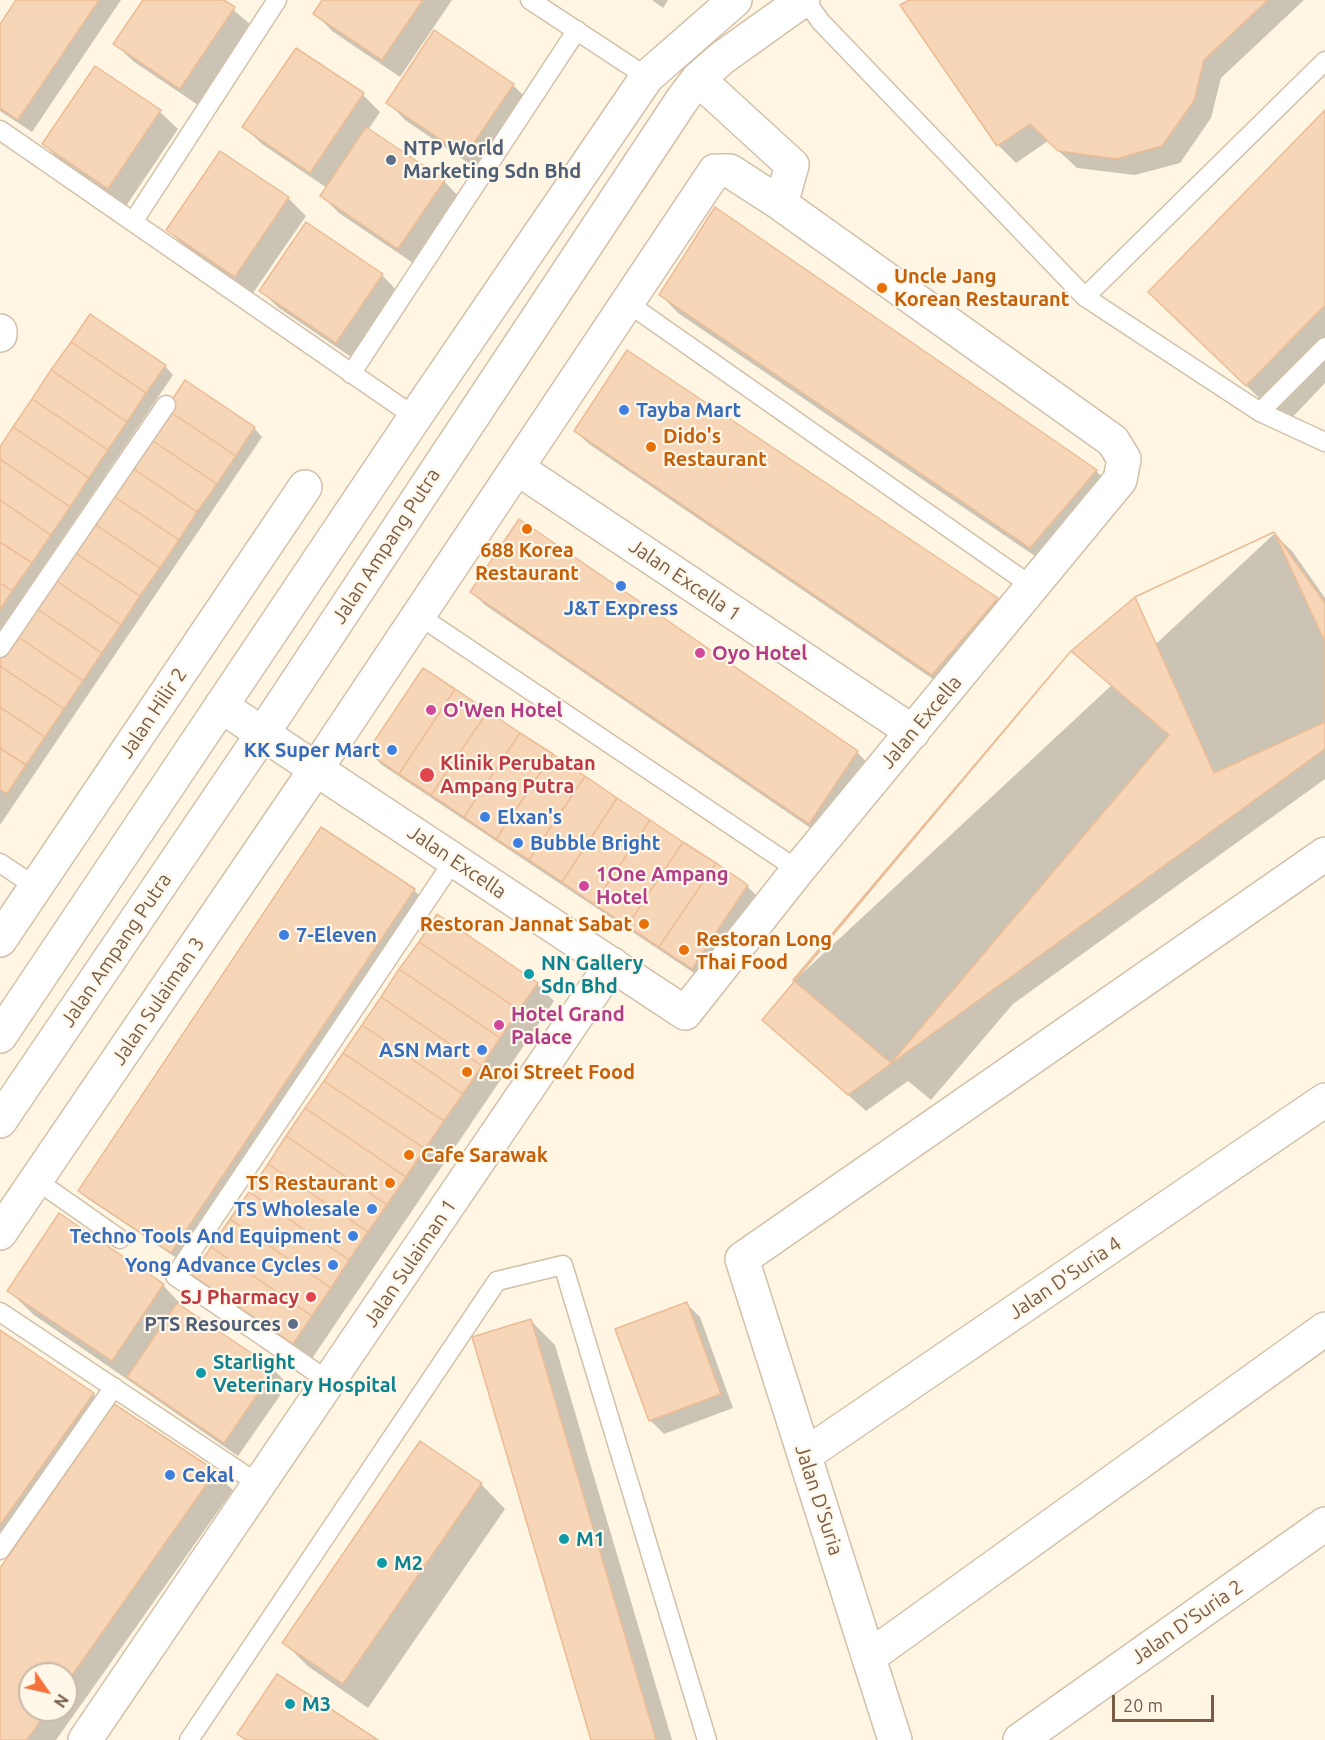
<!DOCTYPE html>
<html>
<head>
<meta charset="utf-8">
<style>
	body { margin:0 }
	#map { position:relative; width:1325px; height:1740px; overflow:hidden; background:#fef5e2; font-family:Ubuntu,sans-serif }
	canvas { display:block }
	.north { position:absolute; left:18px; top:1662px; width:60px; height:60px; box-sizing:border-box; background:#fff8ea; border:2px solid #c9baa8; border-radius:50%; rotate:124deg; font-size:16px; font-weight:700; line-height:24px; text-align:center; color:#795c46 }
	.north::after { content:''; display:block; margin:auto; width:21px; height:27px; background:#f5723a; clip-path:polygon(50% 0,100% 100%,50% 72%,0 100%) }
	.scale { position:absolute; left:1112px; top:1695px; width:102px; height:27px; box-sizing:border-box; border:3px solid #795c46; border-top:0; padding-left:8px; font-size:18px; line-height:21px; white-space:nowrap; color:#795c46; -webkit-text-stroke:4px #fff8ea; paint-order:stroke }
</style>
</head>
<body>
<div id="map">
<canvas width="1325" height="1740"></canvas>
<div class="north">N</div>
<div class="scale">20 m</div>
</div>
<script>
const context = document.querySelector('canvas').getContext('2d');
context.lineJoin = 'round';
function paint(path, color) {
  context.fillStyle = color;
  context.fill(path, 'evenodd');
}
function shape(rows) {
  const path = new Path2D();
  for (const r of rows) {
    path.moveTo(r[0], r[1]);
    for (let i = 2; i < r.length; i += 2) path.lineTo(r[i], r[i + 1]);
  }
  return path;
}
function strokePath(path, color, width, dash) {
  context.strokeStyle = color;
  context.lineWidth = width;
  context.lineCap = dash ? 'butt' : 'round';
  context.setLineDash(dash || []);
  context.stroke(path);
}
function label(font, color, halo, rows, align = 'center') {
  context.font = font + ' Ubuntu,sans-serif';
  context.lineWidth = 4.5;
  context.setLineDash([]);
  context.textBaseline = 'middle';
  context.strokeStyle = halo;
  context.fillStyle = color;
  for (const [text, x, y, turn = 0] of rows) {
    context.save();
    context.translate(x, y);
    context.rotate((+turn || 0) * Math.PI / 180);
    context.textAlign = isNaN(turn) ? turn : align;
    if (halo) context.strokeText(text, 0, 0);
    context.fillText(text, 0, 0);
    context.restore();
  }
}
const shadow = shape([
	[18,0,121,0,32,132,0,111,0,26],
	[145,0,222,0,252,26,198,105,133,61,115,44],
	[324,0,452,0,400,77,332,31,315,13],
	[652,0,668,0,663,8],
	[912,0,1304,0,1221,78,1211,118,1180,163,1135,175,1077,168,1048,141,1016,163,998,145],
	[95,68,160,112,178,129,126,206,61,162,44,144],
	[513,85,531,103,483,173,405,120,388,102],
	[363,95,380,112,368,130,444,181,461,199,416,265,339,213,322,196,327,188,262,144,244,127],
	[1325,112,1325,383,1286,424,1189,330],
	[288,198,306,216,253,293,186,248,168,230],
	[382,275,399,293,354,359,279,308,261,291],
	[661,295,1096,471,1113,488,1048,565,678,313],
	[627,352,997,600,1010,613,946,688,589,444,575,431],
	[165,366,173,375,0,631,0,449],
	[254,428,262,437,0,825,0,657],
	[1274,534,1292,551,1325,598,1325,779,1013,1004,931,1100,908,1081,866,1111,764,1020,795,980],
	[472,592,857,752,870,766,822,836,485,605],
	[369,752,747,886,760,899,706,981,382,765],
	[414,890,423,899,181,1261,88,1199,80,1190],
	[537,984,554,1001,311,1360,212,1292,194,1275],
	[163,1285,186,1310,274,1370,288,1384,238,1456,34,1315,9,1291],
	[687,1304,700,1317,733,1408,664,1434,650,1420],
	[531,1321,555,1345,672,1740,593,1740],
	[0,1331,93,1394,102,1402,0,1546],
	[115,1406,215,1473,233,1490,56,1740,0,1740,0,1571],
	[30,1674,66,1674,66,1710,30,1710],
	[481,1484,505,1509,368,1708,309,1667,284,1643]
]);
const building = shape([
	[16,0,99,0,18,120,0,108,0,24,16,0],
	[143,0,224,0,235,7,180,89,113,44,143,0],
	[322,0,423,0,382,60,313,14,322,0],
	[909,0,1268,0,1204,60,1194,101,1162,146,1116,159,1058,151,1030,124,997,146,900,5,909,0],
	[434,30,514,84,465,156,386,103,434,30],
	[296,48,364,93,310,173,242,127,296,48],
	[95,66,161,110,108,189,42,144,95,66],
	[1325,110,1325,305,1246,386,1148,292,1325,110],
	[366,127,445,180,398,249,320,196,366,127],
	[220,151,289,197,235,277,166,230,220,151],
	[715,207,1097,470,1030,548,659,295,715,207],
	[306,222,383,274,336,343,259,291,306,222],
	[90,314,166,365,146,393,71,342,90,314],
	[71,342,146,393,127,422,51,370,71,342],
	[627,350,998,598,932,675,574,431,627,350],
	[51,370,127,422,108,450,32,399,51,370],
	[185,380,255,427,236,456,166,409,185,380],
	[32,399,108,450,89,478,13,427,32,399],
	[166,409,236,456,217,484,147,437,166,409],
	[13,427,89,478,70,507,0,459,0,447,13,427],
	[147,437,217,484,197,512,128,465,147,437],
	[0,459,70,507,51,535,0,500,0,459],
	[128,465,197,512,179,540,109,493,128,465],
	[109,493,179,540,160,568,90,521,109,493],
	[0,500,51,535,32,563,0,542,0,500],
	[519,519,858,751,809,824,470,592,519,519],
	[90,521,160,568,140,596,71,550,90,521],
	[1274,532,1325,642,1325,722,1214,773,1135,597,1274,532],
	[1274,532,1325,603,1325,749,848,1095,762,1020,1071,651,1135,597,1274,532],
	[0,542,32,563,12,591,0,583,0,542],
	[71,550,140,596,121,625,52,578,71,550],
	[52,578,121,625,102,653,33,606,52,578],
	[0,583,12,591,0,610,0,583],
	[33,606,102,653,83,681,14,634,33,606],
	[14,634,83,681,64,709,0,666,0,654,14,634],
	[1071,651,1169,735,891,1063,793,980,1071,651],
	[0,666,64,709,45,737,0,707,0,666],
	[423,668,455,689,399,774,367,752,423,668],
	[455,689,488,711,431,795,399,774,455,689],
	[0,707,45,737,26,765,0,748,0,707],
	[488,711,520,733,464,817,431,795,488,711],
	[520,733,553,754,496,839,464,817,520,733],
	[0,748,26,765,7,794,0,789,0,748],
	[553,754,585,776,529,860,496,839,553,754],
	[585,776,617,798,562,882,529,860,585,776],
	[617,798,650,820,594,904,562,882,617,798],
	[650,820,683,842,627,926,594,904,650,820],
	[321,827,415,889,171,1253,78,1191,321,827],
	[683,842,716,863,659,947,627,926,683,842],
	[716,863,748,885,692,969,659,947,716,863],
	[437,914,538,983,519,1010,419,942,437,914],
	[419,942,519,1010,500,1038,399,969,419,942],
	[399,969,500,1038,482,1066,381,997,399,969],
	[381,997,482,1066,463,1094,362,1025,381,997],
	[362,1025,463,1094,444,1121,343,1053,362,1025],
	[343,1053,444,1121,425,1149,324,1081,343,1053],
	[324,1081,425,1149,406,1177,305,1108,324,1081],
	[305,1108,406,1177,387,1205,286,1136,305,1108],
	[286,1136,387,1205,368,1232,268,1164,286,1136],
	[268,1164,368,1232,349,1260,249,1192,268,1164],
	[249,1192,349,1260,331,1288,230,1219,249,1192],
	[59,1213,164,1284,112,1361,7,1291,59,1213],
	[230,1219,331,1288,312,1316,211,1247,230,1219],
	[211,1247,312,1316,293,1344,192,1275,211,1247],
	[687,1302,721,1394,649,1421,615,1329,687,1302],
	[177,1303,275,1369,224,1443,127,1377,177,1303],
	[531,1319,656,1740,591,1740,472,1337,531,1319],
	[0,1330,94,1393,0,1525,0,1330],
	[114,1404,216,1471,66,1684,66,1674,30,1674,30,1710,48,1710,27,1740,0,1740,0,1568,114,1404],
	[420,1441,482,1483,343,1684,282,1643,420,1441],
	[277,1674,378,1740,246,1740,237,1734,277,1674]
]);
const service = shape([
	[530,0,647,77],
	[805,0,821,22,1085,297,1260,412,1325,442],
	[0,130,415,417],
	[133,222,277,0],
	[1085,297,1325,61],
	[629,304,1033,587],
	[351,374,577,30],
	[1260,412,1325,347],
	[418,615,798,870],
	[0,648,166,405],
	[0,863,36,887],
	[36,1180,120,1239],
	[0,1312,260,1485],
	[330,1382,175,1276,454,860],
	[0,1550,114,1387],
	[189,1740,497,1281,563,1265,707,1740]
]);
const minor = shape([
	[698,79,792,165,781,204],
	[0,331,0,335],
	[517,468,913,732],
	[0,940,305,487],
	[0,1233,36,1180,316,769,338,736,715,171,730,171,781,204,1113,441,1124,459,1120,480,798,870,685,1013,316,769,221,706],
	[805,1455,1325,1100],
	[869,1657,1325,1329],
	[85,1740,612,964],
	[895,1740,742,1259,1325,854],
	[1020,1740,1325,1524]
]);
const tertiary = shape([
	[0,1036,415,417,647,77,735,0],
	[0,1121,263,733,682,100,698,79,722,58,803,0]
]);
const markers = [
	[391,160,6,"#5c6f8a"],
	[882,288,6,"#e8710a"],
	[624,410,6,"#3f7fe0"],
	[651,447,6,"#e8710a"],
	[527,529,6,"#e8710a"],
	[621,586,6,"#3f7fe0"],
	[700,653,6,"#d1479c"],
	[431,710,6,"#d1479c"],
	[392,750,6,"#3f7fe0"],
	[427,775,8,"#e0444e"],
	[485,817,6,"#3f7fe0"],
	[518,843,6,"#3f7fe0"],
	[584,886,6,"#d1479c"],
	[644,924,6,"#e8710a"],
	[284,935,6,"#3f7fe0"],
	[684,950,6,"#e8710a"],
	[529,974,6,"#0f9aa8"],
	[499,1025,6,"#d1479c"],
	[482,1050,6,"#3f7fe0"],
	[467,1072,6,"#e8710a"],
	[409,1155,6,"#e8710a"],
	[390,1183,6,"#e8710a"],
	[372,1209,6,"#3f7fe0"],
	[353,1236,6,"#3f7fe0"],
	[333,1265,6,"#3f7fe0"],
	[311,1297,6,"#e0444e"],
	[293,1324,6,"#5c6f8a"],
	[201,1373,6,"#0f9aa8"],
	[170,1475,6,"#3f7fe0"],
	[564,1539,6,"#0f9aa8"],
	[382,1563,6,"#0f9aa8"],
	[290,1704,6,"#0f9aa8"]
];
const serviceNames = [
	["NTP World",403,148],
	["Marketing Sdn Bhd",403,171],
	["PTS Resources",281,1324,"right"]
];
const foodNames = [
	["Uncle Jang",894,276],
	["Korean Restaurant",894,299],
	["Dido's",663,436],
	["Restaurant",663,459],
	["688 Korea",527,550,"center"],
	["Restaurant",527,573,"center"],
	["Restoran Jannat Sabat",632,924,"right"],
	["Restoran Long",696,939],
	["Thai Food",696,962],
	["Aroi Street Food",479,1072],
	["Cafe Sarawak",421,1155],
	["TS Restaurant",378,1183,"right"]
];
const shopNames = [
	["Tayba Mart",636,410],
	["J&T Express",621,608,"center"],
	["KK Super Mart",380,750,"right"],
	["Elxan's",497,817],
	["Bubble Bright",530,843],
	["7-Eleven",296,935],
	["ASN Mart",470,1050,"right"],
	["TS Wholesale",360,1209,"right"],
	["Techno Tools And Equipment",341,1236,"right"],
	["Yong Advance Cycles",321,1265,"right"],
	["Cekal",182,1475]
];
const streetNames = [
	["Jalan Ampang Putra",386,546,-57],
	["Jalan Excella 1",685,580,34],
	["Jalan Hilir 2",153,713,-56],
	["Jalan Excella",921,722,-50],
	["Jalan Excella",457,862,34],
	["Jalan Ampang Putra",116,950,-56],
	["Jalan Sulaiman 3",158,1001,-56],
	["Jalan Sulaiman 1",410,1263,-56],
	["Jalan D'Suria 4",1065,1278,-34],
	["Jalan D'Suria",819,1500,72],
	["Jalan D'Suria 2",1187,1622,-35]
];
const hotelNames = [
	["Oyo Hotel",712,653],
	["O'Wen Hotel",443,710],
	["1One Ampang",596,874],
	["Hotel",596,897],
	["Hotel Grand",511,1014],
	["Palace",511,1037]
];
const healthNames = [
	["Klinik Perubatan",440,763],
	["Ampang Putra",440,786],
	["SJ Pharmacy",299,1297,"right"]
];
const cultureNames = [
	["NN Gallery",541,963],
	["Sdn Bhd",541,986],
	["Starlight",213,1362],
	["Veterinary Hospital",213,1385],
	["M1",576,1539],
	["M2",394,1563],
	["M3",302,1704]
];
paint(shadow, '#0003');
paint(building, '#f7d5b7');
strokePath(building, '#ebbc95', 1.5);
strokePath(service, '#d3c0aa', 21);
strokePath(minor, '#d3c0aa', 36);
strokePath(tertiary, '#d3c0aa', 36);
strokePath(service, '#fff', 18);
strokePath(minor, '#fff', 33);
strokePath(tertiary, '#fff', 33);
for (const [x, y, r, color] of markers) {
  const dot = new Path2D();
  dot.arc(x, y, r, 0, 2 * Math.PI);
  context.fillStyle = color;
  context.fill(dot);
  strokePath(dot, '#fff8ea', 2);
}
label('bold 20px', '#4e5e75', '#fff8ea', serviceNames, 'left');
label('bold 20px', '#c56008', '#fff8ea', foodNames, 'left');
label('bold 20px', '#366cbe', '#fff8ea', shopNames, 'left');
label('20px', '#795c46', '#fff8ea', streetNames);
label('bold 20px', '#b23c85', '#fff8ea', hotelNames, 'left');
label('bold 20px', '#be3a42', '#fff8ea', healthNames, 'left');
label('bold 20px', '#0d838f', '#fff8ea', cultureNames, 'left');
</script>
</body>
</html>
